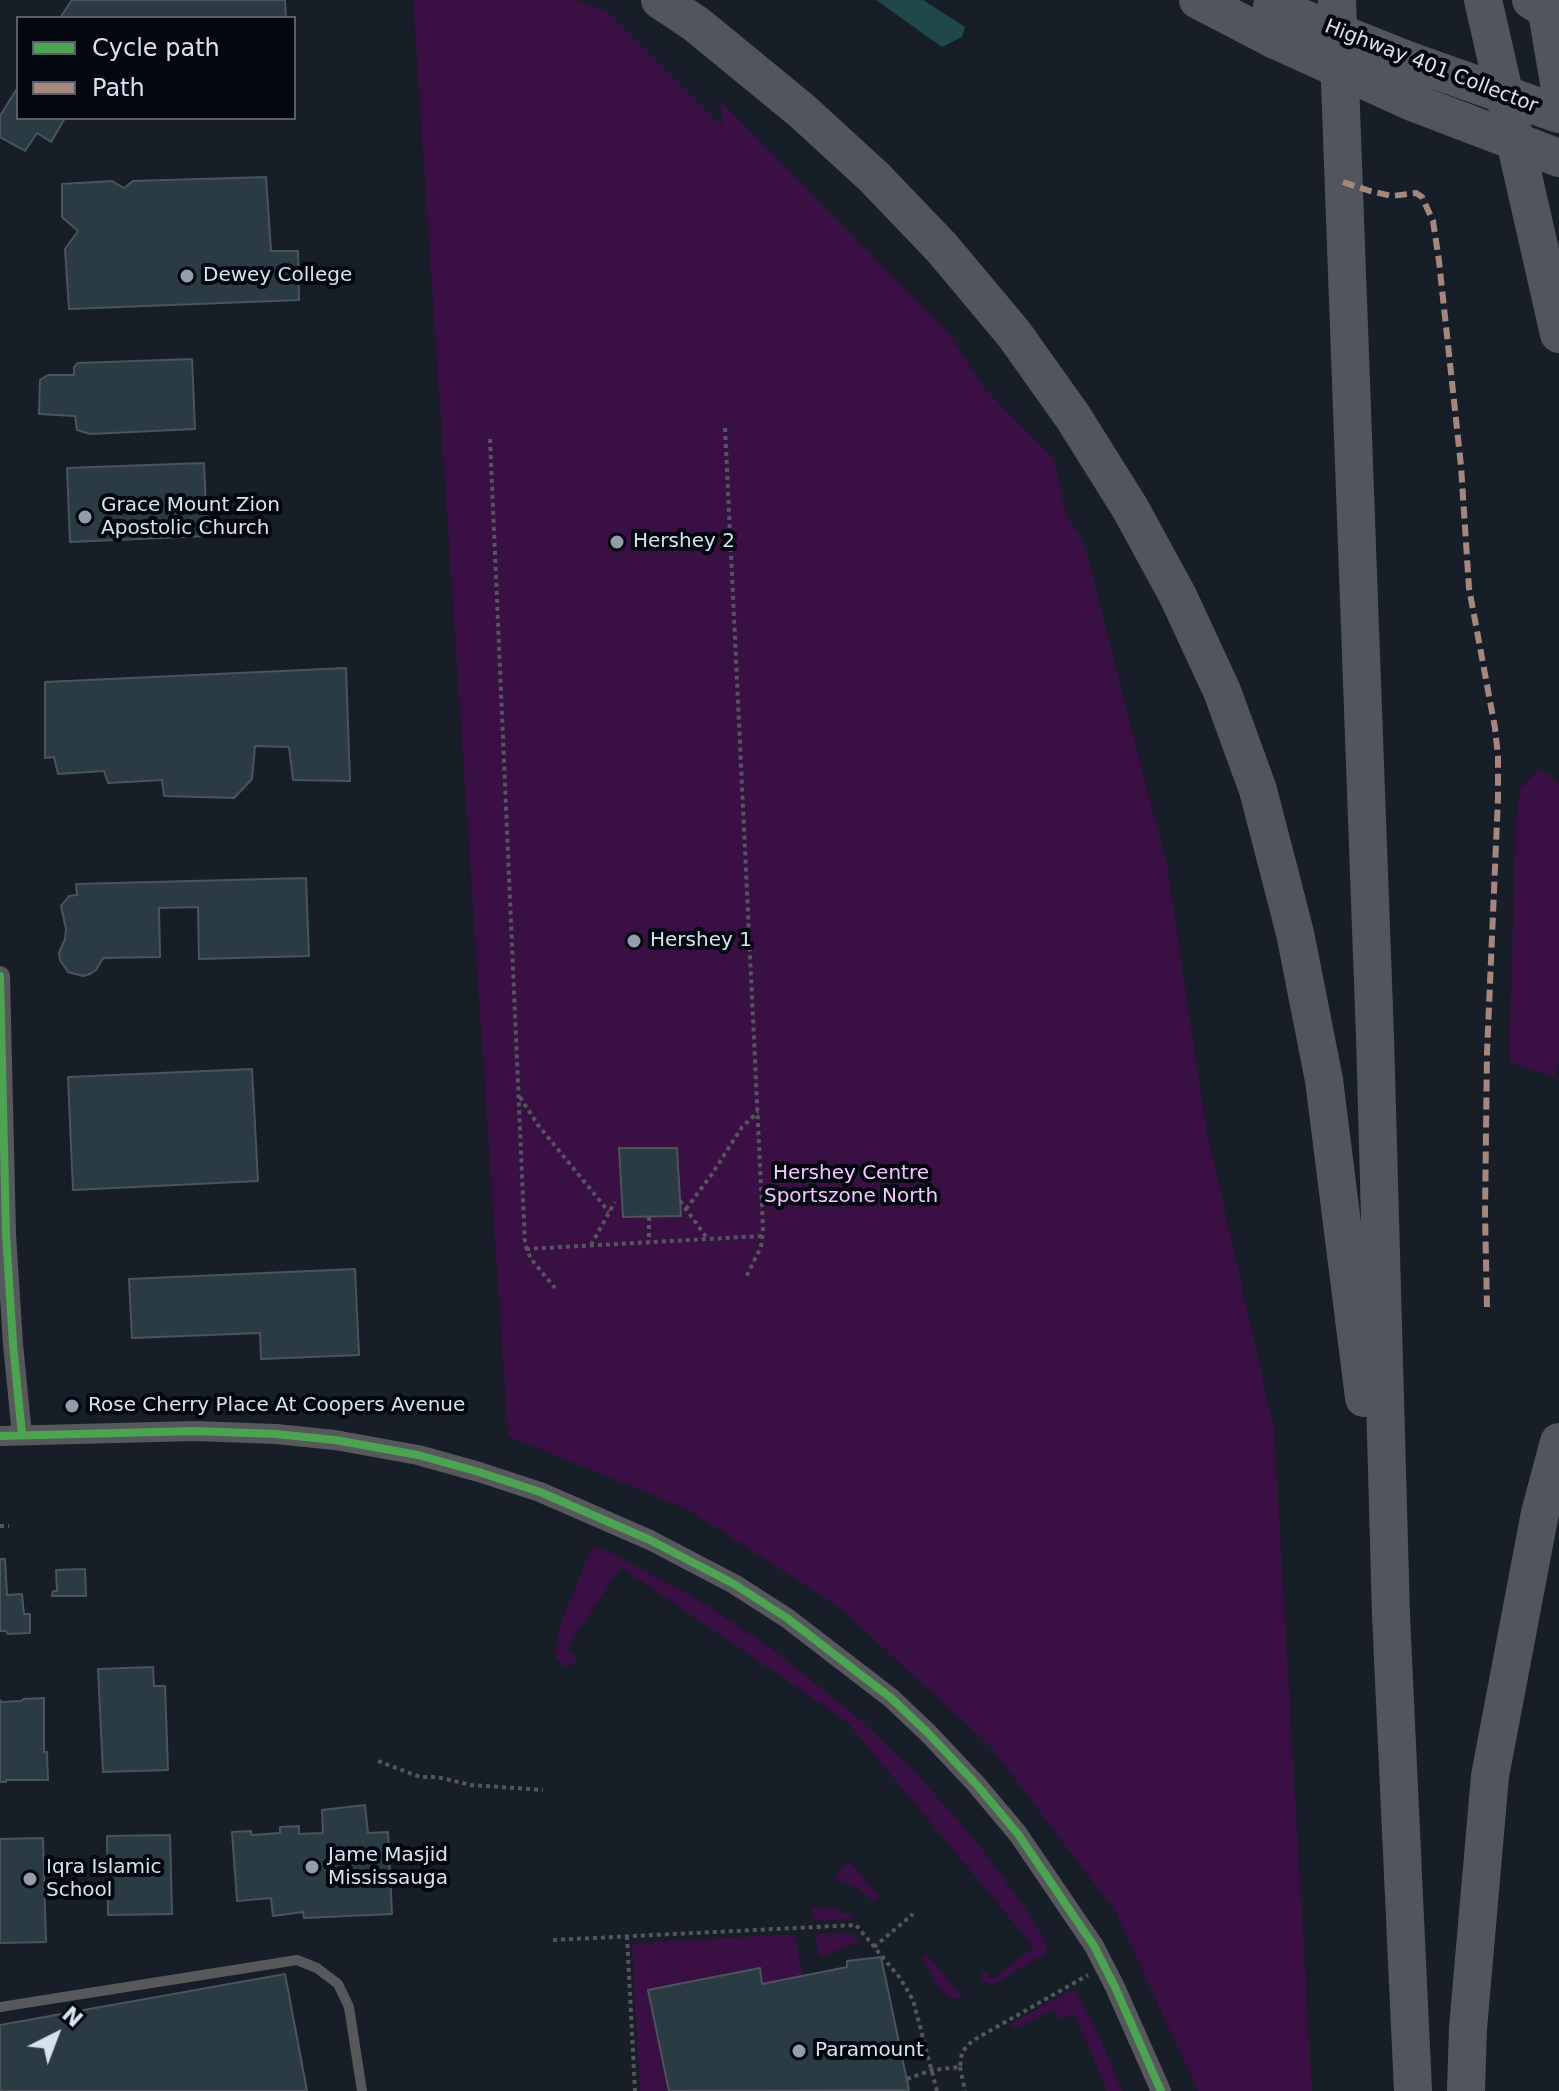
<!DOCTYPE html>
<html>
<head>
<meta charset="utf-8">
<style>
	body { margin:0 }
	#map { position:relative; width:1559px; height:2091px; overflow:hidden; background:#171e28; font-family:"DejaVu Sans",sans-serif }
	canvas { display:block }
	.legend { position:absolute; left:16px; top:16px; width:280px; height:104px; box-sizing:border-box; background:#03070f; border:2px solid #585e68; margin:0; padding:10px 14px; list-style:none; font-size:24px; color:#d8e1ee }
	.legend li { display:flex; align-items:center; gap:16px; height:40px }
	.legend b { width:40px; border:2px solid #585e68 }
	.north { position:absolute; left:16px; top:1995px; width:80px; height:80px; -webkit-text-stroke:6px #03070f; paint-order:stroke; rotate:42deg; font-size:22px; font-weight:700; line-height:32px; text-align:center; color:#d8e1ee }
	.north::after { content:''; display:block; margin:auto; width:28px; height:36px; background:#d8e1ee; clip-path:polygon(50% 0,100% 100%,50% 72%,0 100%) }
</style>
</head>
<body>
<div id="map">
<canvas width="1559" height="2091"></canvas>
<ul class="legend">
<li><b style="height:10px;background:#4ca352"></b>Cycle path</li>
<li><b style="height:10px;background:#a5887d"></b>Path</li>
</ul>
<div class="north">N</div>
</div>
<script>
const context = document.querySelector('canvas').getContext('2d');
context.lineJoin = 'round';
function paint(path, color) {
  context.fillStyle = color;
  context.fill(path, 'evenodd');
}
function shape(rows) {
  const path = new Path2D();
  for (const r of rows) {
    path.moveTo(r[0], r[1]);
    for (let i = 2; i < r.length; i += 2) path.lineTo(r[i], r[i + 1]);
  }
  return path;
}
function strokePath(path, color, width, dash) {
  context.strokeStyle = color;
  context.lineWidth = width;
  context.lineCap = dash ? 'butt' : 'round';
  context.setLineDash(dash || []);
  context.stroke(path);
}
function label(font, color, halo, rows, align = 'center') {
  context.font = font + ' "DejaVu Sans",sans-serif';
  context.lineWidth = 8;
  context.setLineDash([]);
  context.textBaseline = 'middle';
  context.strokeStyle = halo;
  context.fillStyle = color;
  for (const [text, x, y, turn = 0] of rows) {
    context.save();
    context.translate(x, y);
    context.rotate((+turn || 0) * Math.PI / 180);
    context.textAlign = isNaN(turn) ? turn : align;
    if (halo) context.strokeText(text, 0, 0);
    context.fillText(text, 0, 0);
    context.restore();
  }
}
const green = shape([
	[413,0,574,0,608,12,722,126,721,102,947,331,986,390,1053,458,1067,516,1084,543,1167,866,1206,1127,1274,1429,1312,2091,1198,2091,1115,1911,989,1745,839,1607,687,1509,508,1436],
	[1540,769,1559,783,1559,1060,1554,1077,1509,1062,1516,819,1520,788],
	[597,1546,690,1595,771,1648,856,1716,916,1773,980,1846,1028,1912,1047,1944,1046,1953,993,1985,982,1981,981,1974,984,1971,992,1979,1034,1947,847,1722,621,1567,566,1649,577,1657,574,1663,565,1668,556,1658,556,1648,560,1626,590,1550],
	[849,1861,880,1897,874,1902,859,1889,836,1880,835,1875],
	[831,1907,840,1910,855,1919,813,1921,812,1908],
	[851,1933,860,1942,819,1957,815,1934],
	[774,1935,795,1935,803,1976,762,1984,760,1968,648,1990,669,2091,640,2091,632,1944],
	[926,1954,961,1995,961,2000,949,1997,941,1991,922,1958],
	[1071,1990,1077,1993,1098,2033,1122,2091,1107,2091,1074,2013,1060,2019,1053,2010,1019,2028,1012,2027,1010,2024]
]);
const water = shape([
	[876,0,923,0,965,27,962,37,942,47]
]);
const building = shape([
	[72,0,285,0,286,18,60,18,72,0],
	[18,87,18,118,65,118,51,142,37,133,25,151,0,137,0,116,18,87],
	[266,177,271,251,298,251,299,300,69,309,65,249,78,231,62,217,62,184,112,181,124,188,133,181,266,177],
	[192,359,195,429,90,434,77,430,75,416,39,414,40,380,48,375,74,375,74,367,78,363,192,359],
	[204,463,207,536,70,542,67,468,204,463],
	[346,668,350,781,293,780,289,747,255,746,252,779,234,798,164,796,162,780,108,783,104,771,58,774,54,757,45,758,45,682,346,668],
	[306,878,309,956,199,959,198,907,159,908,160,957,103,958,96,970,90,974,83,976,68,972,60,960,59,953,65,939,66,929,61,906,69,896,77,895,76,884,306,878],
	[252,1069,258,1181,73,1190,68,1077,252,1069],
	[619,1148,677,1148,681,1216,623,1217,619,1148],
	[355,1269,359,1355,261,1359,260,1333,132,1338,129,1279,355,1269],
	[0,1559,5,1559,7,1595,22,1594,24,1614,30,1614,30,1633,8,1634,6,1631,0,1631,0,1559],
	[85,1569,86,1596,52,1596,53,1591,57,1591,56,1570,85,1569],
	[153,1667,154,1686,165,1686,168,1770,103,1772,98,1669,153,1667],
	[44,1698,44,1752,47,1752,48,1780,6,1780,6,1782,0,1782,0,1700,1,1702,22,1701,23,1699,44,1698],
	[365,1805,368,1833,388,1832,392,1914,304,1918,303,1912,273,1916,271,1898,237,1901,232,1832,251,1831,251,1835,280,1833,280,1827,299,1826,299,1834,323,1833,322,1810,365,1805],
	[170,1835,172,1914,108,1915,107,1836,170,1835],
	[43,1838,46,1942,0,1943,0,1839,43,1838],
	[881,1957,909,2090,669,2091,648,1990,760,1968,762,1984,847,1967,847,1961,881,1957],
	[285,1974,307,2091,0,2091,0,2025,285,1974]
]);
const path = shape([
	[725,428,763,1229,761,1247,745,1279],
	[490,439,525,1245,531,1259,555,1288],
	[520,1097,538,1125,609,1212],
	[680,1201,707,1238],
	[686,1209,712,1174,742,1127,758,1112],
	[649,1217,649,1242],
	[591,1245,615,1202],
	[526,1249,762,1236],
	[0,1526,9,1526],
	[378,1761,420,1777,437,1777,471,1785,543,1790],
	[627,1936,635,2091],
	[553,1940,856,1925,900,1978,913,2000,937,2091],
	[874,1947,913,1914],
	[960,2067,965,2091],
	[907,2079,932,2070,960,2067,962,2052,972,2041,1088,1975]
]);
const service = shape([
	[0,2007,297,1960,317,1968,338,1984,349,2007,362,2091]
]);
const minor = shape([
	[0,976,6,1234,13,1344,22,1435],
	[0,1436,195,1431,276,1434,335,1440,418,1455,479,1472,540,1492,650,1540,734,1584,787,1618,891,1698,928,1733,976,1784,1018,1834,1094,1946,1115,1987,1161,2091]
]);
const motorway = shape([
	[660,0,696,24,802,111,874,177,942,248,1014,334,1073,417,1130,508,1178,596,1222,691,1258,790,1295,933,1324,1080,1364,1398],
	[1198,0,1273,39],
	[1337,0,1375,1037,1391,1615,1413,2091],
	[1483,0,1559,334],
	[1545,0,1559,83],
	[1466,2091,1468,2028,1490,1776,1540,1513,1559,1442]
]);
const motorwayBridge = shape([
	[1531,0,1559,17],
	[1272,6,1407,60,1559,114],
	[1273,39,1412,102,1559,158]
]);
const quiet = shape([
	[1343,182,1370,191,1392,196,1416,193,1422,197,1433,221,1439,261,1461,466,1469,588,1495,728,1498,756,1498,798,1487,1053,1485,1214,1487,1307]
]);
const cycleway = shape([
	[0,976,6,1234,13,1344,22,1435],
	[0,1436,195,1431,276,1434,335,1440,418,1455,479,1472,540,1492,650,1540,734,1584,787,1618,891,1698,928,1733,976,1784,1018,1834,1094,1946,1115,1987,1161,2091]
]);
const markers = [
	[187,276,8,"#949da9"],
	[85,517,8,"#949da9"],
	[617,542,8,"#949da9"],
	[634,941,8,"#949da9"],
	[72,1406,8,"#949da9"],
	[312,1867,8,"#949da9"],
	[30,1879,8,"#949da9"],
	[799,2051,8,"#949da9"]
];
const streetNames = [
	["Highway 401 Collector",1431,67,21]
];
const poiNames = [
	["Dewey College",203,276],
	["Grace Mount Zion",101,506],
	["Apostolic Church",101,529],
	["Hershey 2",633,542],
	["Hershey 1",650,941],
	["Rose Cherry Place At Coopers Avenue",88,1406],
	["Jame Masjid",328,1856],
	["Mississauga",328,1879],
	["Iqra Islamic",46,1868],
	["School",46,1891],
	["Paramount",815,2051]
];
const parkNames = [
	["Hershey Centre",851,1174],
	["Sportszone North",851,1197]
];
paint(green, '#3a0f44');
paint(water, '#1f4948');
paint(building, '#2a3b43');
strokePath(building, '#4b545b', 2);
strokePath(path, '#53565c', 4, [4, 4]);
strokePath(service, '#57585c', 10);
strokePath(minor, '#57585c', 20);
strokePath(motorway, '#52555e', 38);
strokePath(motorwayBridge, '#52555e', 38);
strokePath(quiet, '#a5887d', 6, [12, 6]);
strokePath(cycleway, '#4ca352', 8);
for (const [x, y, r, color] of markers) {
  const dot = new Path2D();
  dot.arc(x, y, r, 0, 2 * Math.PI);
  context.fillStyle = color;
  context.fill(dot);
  strokePath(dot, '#03070f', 3);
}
label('20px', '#d8e1ee', '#03070f', streetNames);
label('20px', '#d8e1ee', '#03070f', poiNames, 'left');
label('20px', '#f6c6fe', '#03070f', parkNames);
</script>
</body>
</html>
